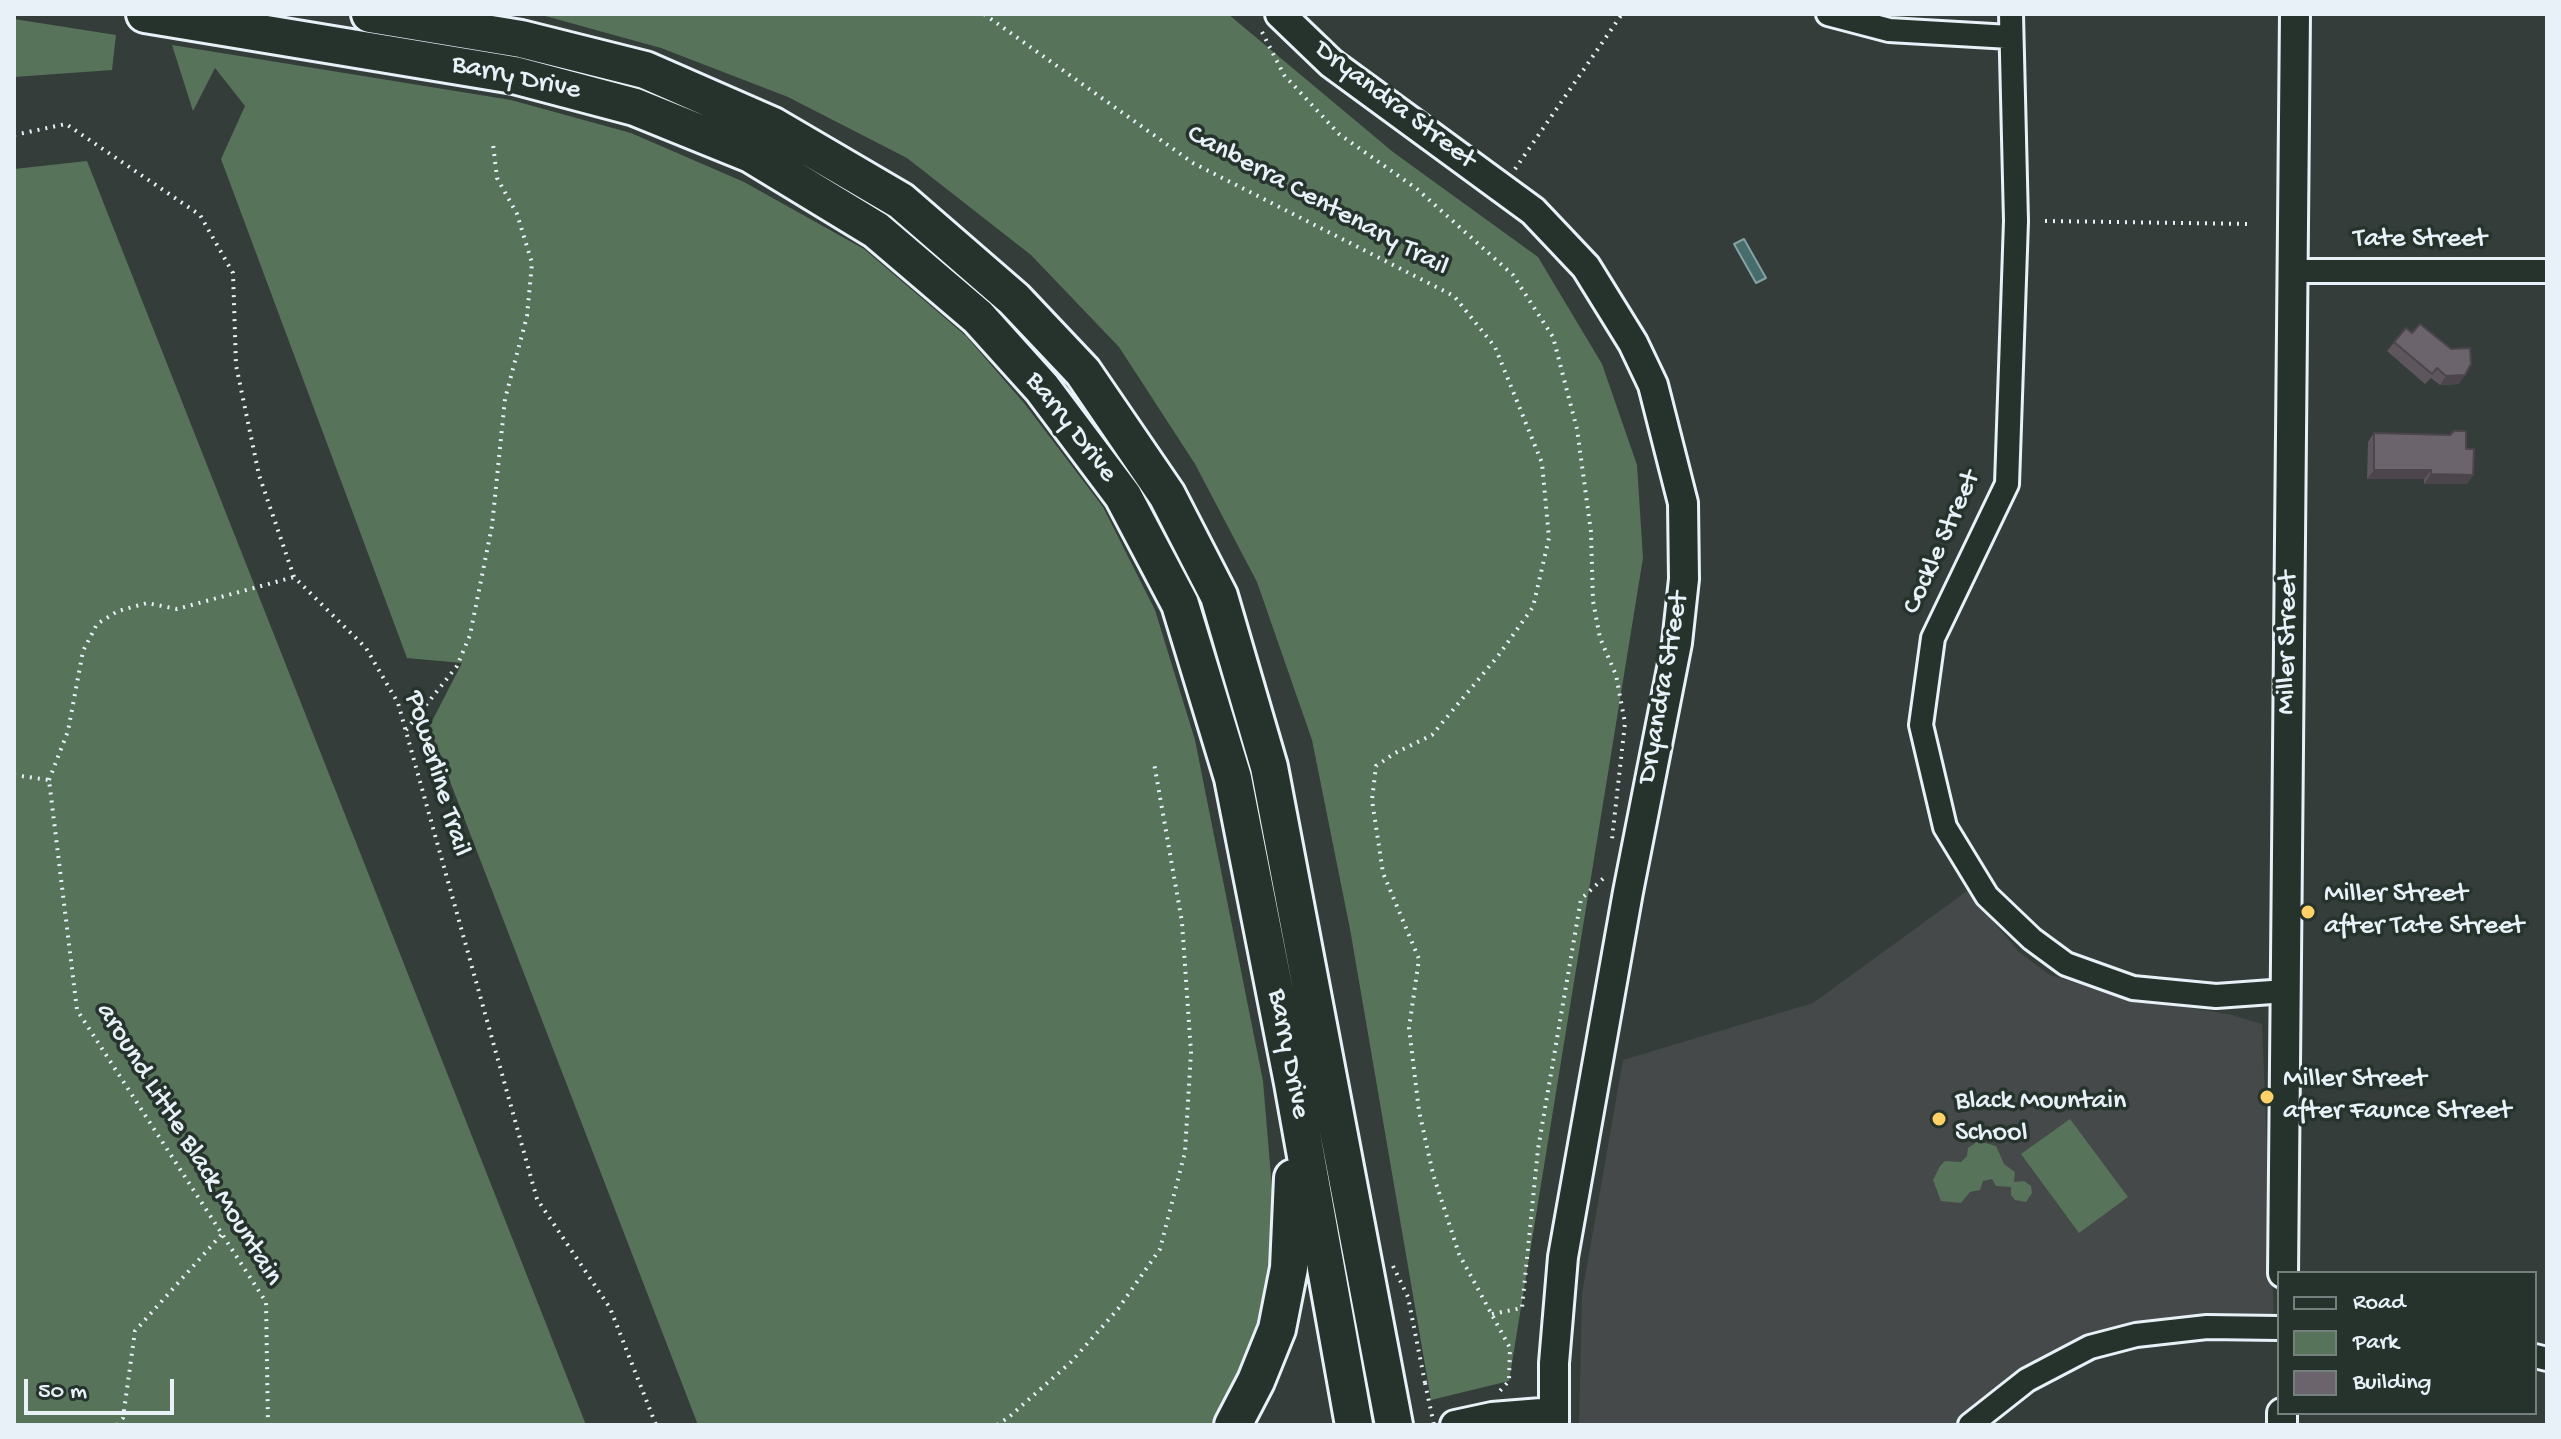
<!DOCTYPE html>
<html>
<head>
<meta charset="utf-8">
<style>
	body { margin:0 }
	#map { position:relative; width:2561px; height:1439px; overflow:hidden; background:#343d3a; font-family:"Gochi Hand",sans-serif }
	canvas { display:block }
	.frame { position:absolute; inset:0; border:16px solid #e8f1f8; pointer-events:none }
	.legend { position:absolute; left:2277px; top:1271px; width:260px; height:144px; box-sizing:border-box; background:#26332d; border:2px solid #747f7e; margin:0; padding:10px 14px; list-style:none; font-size:24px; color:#e8f1f8 }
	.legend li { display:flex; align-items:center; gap:16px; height:40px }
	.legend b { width:40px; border:2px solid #747f7e }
	.scale { position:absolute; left:24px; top:1379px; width:150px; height:36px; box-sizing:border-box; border:4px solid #e8f1f8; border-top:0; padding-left:10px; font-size:24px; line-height:28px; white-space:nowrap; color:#e8f1f8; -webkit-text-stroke:6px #26332d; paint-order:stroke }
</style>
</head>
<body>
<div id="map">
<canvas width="2561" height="1439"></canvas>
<div class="frame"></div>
<ul class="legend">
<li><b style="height:10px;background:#26332d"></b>Road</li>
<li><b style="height:22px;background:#57735a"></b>Park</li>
<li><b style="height:22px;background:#6c646c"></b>Building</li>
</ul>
<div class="scale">50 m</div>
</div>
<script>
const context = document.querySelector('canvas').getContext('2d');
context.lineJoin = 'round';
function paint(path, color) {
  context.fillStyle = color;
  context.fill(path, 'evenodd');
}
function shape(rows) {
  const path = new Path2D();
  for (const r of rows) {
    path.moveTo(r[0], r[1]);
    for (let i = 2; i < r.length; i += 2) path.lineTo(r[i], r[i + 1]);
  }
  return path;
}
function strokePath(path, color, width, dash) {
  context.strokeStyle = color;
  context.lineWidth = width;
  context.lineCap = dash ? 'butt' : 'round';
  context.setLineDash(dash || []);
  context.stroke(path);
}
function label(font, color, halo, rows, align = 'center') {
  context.font = font + ' "Gochi Hand",sans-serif';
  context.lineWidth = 7;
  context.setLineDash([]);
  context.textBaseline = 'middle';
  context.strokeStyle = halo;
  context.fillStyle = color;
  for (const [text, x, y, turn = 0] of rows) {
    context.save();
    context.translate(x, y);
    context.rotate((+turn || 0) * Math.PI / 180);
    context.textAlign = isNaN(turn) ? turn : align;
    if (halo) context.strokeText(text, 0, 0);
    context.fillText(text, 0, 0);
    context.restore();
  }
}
const built = shape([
	[1967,891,2019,952,2050,975,2125,998,2228,1014,2262,1024,2274,1321,2237,1322,2023,1372,1959,1425,1579,1425,1582,1294,1623,1060,1813,1003]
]);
const green = shape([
	[538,14,1228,14,1393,152,1538,257,1602,364,1637,465,1643,558,1509,1381,1431,1400,1350,929,1312,740,1257,582,1195,464,1119,347,1031,255,907,158,788,97,661,48],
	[14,19,116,35,112,70,14,77],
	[172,45,511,100,631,133,744,182,864,249,966,336,1024,403,1103,507,1155,610,1195,740,1263,1081,1277,1248,1248,1368,1217,1425,698,1425,429,727,462,663,407,658,221,159,245,106,215,68,193,111],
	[87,161,586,1425,14,1425,14,169],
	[2070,1119,2128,1197,2079,1233,2021,1154],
	[1978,1141,1996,1146,2004,1164,2015,1172,2014,1182,2024,1181,2031,1186,2032,1193,2026,1202,2015,1200,2011,1195,2011,1187,1996,1186,1992,1179,1983,1181,1980,1190,1970,1192,1961,1203,1941,1201,1933,1180,1940,1166,1945,1161,1961,1162,1967,1156,1968,1148]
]);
const water = shape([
	[1744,239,1766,278,1756,283,1734,244,1744,239]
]);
const path = shape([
	[984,14,1193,163,1454,296,1495,347,1542,463,1549,538,1533,607,1498,656,1432,735,1395,753,1376,766,1372,800,1383,873,1419,959,1409,1028,1419,1111,1433,1174,1459,1254,1510,1348,1509,1381,1497,1394],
	[1262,32,1284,75,1339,134,1417,189,1513,275,1553,337,1577,429,1591,532,1593,601,1600,638,1616,675,1625,723,1612,839],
	[14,135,66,124,200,215,233,273,236,365,259,475,294,577,366,648,398,703,537,1199,610,1308,656,1425],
	[1515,169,1622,14],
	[2045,221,2251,224],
	[406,730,457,666,470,635,492,526,505,399,527,316,532,263,517,214,497,178,493,144],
	[14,775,49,780,77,1010,266,1302,268,1425],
	[49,780,68,731,83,651,97,624,118,611,147,603,177,609,294,577],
	[1393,1266,1408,1297,1425,1383],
	[1492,1314,1522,1308,1538,1149,1581,899,1607,875],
	[117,1425,123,1418,135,1331,222,1234],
	[997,1425,1009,1417,1071,1362,1118,1309,1160,1249,1185,1152,1191,1052,1182,922,1154,763]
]);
const minor = shape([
	[1828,14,1889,30,2010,37],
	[2011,14,2016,221,2007,484,1933,638,1921,725,1945,827,1987,896,2032,939,2066,964,2133,988,2216,996,2286,991],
	[2293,271,2547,271],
	[2535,1356,2547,1359],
	[1970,1425,2027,1380,2090,1347,2136,1335,2207,1327,2279,1328]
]);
const tertiary = shape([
	[1280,14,1331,63,1533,211,1586,267,1633,343,1653,385,1683,503,1684,579,1677,643,1628,892,1563,1257,1554,1363,1554,1425],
	[2283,1273,2295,14],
	[1455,1425,1492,1417,1554,1412],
	[2282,1425,2282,1413]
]);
const primary = shape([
	[145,14,514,75,635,107,751,154,876,230,978,317,1042,388,1123,496,1180,604,1233,778,1293,1083,1354,1425],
	[370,14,521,39,645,70,773,126,901,201,1014,299,1083,372,1167,495,1219,596,1269,767,1394,1425],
	[1233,1425,1256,1381,1277,1329,1289,1268,1293,1178]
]);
const pathBridge = shape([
	[1425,1383,1434,1425]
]);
const wall = shape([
	[2406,328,2459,384,2440,385,2431,378,2425,384,2387,351],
	[2374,433,2466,449,2473,475,2467,484,2424,484,2424,479,2367,479,2368,442]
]);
const shadedWall = shape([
	[2465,375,2459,384,2440,385,2446,376],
	[2374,470,2431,470,2424,479,2367,479],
	[2431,474,2473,475,2467,484,2424,484]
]);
const building = shape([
	[2420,324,2451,349,2470,348,2471,364,2465,375,2446,376,2437,368,2432,374,2394,342,2406,328,2412,333,2420,324],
	[2454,431,2466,431,2466,449,2474,449,2473,475,2431,474,2431,470,2374,470,2374,433,2450,435,2454,431]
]);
const markers = [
	[2308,912,8,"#ffd166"],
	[2267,1097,8,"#ffd166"],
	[1939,1119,8,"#ffd166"]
];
const streetNames = [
	["Barry Drive",516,79,12],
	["Dryandra Street",1394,106,37],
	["Canberra Centenary Trail",1317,202,28],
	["Tate Street",2420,241],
	["Barry Drive",1070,428,52],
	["Cockle Street",1943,543,-66],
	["Miller Street",2289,643,-89],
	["Dryandra Street",1665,688,-80],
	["Powerline Trail",436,774,73],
	["Barry Drive",1287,1054,79],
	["around Little Black Mountain",188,1145,58]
];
const poiNames = [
	["Miller Street",2324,896],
	["after Tate Street",2324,928],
	["Miller Street",2283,1081],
	["after Faunce Street",2283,1113],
	["Black Mountain",1955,1103],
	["School",1955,1135]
];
paint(built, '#454949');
paint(green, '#57735a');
paint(water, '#476c6c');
strokePath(water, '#87a1a4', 2);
strokePath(minor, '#e8f1f8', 28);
strokePath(tertiary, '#e8f1f8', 34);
strokePath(primary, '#e8f1f8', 42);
strokePath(path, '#e8f1f8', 4, [2, 6]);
strokePath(minor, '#26332d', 22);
strokePath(tertiary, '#26332d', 28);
strokePath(primary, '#26332d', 36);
strokePath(pathBridge, '#e8f1f8', 4, [2, 6]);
paint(wall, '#5d565d');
paint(shadedWall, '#4c464c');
paint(building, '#6c646c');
strokePath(building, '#4c464c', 2);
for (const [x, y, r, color] of markers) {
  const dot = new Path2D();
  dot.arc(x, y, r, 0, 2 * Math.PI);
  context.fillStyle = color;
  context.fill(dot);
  strokePath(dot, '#26332d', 3);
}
label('28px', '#e8f1f8', '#26332d', streetNames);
label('28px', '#e8f1f8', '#26332d', poiNames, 'left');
</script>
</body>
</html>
